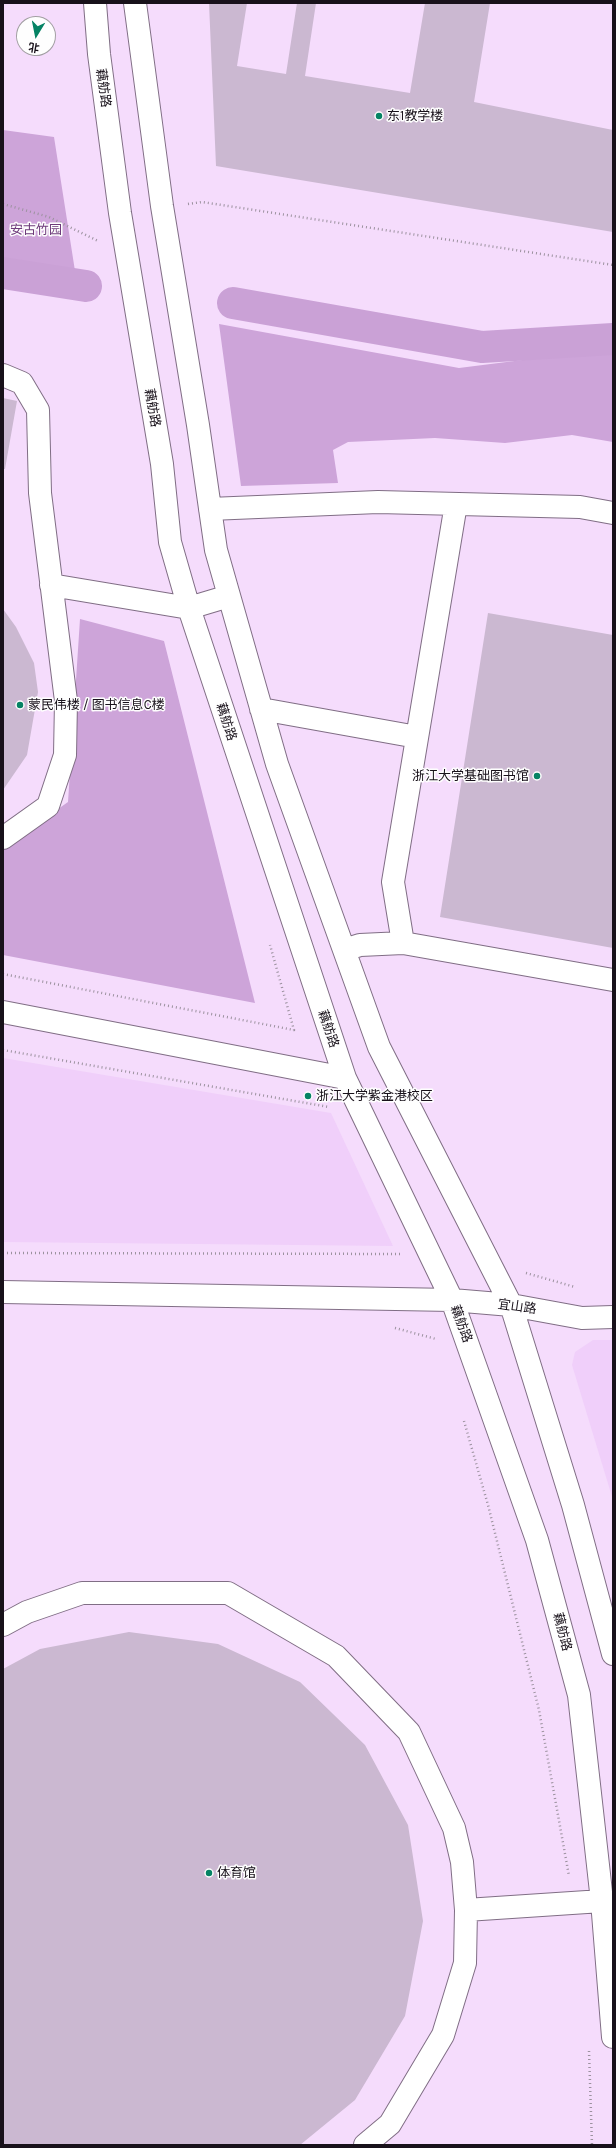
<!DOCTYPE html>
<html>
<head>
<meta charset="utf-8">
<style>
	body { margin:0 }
	#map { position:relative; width:616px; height:2148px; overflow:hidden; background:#f8ecfc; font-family:Karla,"Noto Sans SC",sans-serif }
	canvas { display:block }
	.frame { position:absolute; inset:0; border:4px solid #18111a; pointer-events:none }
	.north { position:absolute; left:16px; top:16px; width:40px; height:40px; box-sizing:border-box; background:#fefefe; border:1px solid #a29fa3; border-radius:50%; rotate:190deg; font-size:11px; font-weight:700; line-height:16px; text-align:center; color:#18111a }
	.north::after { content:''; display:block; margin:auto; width:14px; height:18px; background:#058364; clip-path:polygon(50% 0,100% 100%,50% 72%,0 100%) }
</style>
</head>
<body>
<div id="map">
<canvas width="616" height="2148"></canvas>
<div class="frame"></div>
<div class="north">北</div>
</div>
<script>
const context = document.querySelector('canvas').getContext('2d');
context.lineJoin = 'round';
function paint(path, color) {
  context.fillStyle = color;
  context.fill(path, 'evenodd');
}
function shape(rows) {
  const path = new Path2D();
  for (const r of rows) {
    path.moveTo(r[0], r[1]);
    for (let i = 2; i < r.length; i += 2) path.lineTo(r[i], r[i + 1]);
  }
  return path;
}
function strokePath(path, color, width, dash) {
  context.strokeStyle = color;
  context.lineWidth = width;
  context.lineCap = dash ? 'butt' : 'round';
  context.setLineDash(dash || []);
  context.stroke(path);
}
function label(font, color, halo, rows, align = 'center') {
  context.font = font + ' Karla,"Noto Sans SC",sans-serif';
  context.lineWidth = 3;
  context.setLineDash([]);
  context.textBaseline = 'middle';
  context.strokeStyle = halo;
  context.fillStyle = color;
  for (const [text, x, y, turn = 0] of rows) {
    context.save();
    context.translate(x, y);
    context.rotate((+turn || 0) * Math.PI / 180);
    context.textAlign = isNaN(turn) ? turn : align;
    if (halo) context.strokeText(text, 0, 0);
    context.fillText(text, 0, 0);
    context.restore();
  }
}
const built = shape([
	[3,3,613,3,613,2145,3,2145],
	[24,24,48,24,48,48,24,48]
]);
const green = shape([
	[3,1058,331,1113,393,1246,3,1242],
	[593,1340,613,1340,613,1500,572,1365,575,1352]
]);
const forest = shape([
	[3,130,54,137,75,271,3,260],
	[219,324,459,368,562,355,613,352,613,442,572,435,505,443,435,438,348,442,333,450,338,483,241,486],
	[80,619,164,641,255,1003,3,955,3,848,68,802]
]);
const canal = shape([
	[3,273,86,286],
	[233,303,482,347,613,339]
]);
const building = shape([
	[209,3,247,3,237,66,286,74,297,3,316,3,305,76,410,93,425,3,490,3,474,102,613,130,613,232,216,166],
	[3,398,17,401,5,469,3,469],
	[3,609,16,627,34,663,38,692,27,755,3,790],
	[488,613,613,635,613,948,440,917],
	[129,1632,218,1644,300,1682,365,1745,408,1825,423,1921,405,2016,355,2100,300,2145,3,2145,3,1669,40,1649]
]);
const path = shape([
	[3,204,49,217,98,241],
	[188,204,202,202,613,265],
	[3,974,294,1030,270,945],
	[3,1050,329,1107],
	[3,1253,401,1254],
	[526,1273,575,1287],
	[395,1328,436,1339],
	[464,1421,488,1505,539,1710,569,1876],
	[589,2051,592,2145]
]);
const minor = shape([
	[95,3,99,54,120,213,162,464,170,542,189,608,345,1078,452,1300,537,1540,579,1695,602,1901,613,2037],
	[135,3,162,206,198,425,216,550,277,764,379,1047,511,1305,573,1505,613,1654],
	[3,375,22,383,38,410,40,493,66,701,65,755,48,806,3,838],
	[210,509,378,502,580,507,613,513],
	[51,585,189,608,229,596],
	[261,709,417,737],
	[403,943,393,882,456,504],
	[344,950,360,945,403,943,613,980],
	[3,1012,345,1078],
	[3,1292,452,1300,511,1305,582,1318,613,1317],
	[3,1625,27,1612,82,1593,228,1593,336,1656,409,1732,454,1828,462,1862,466,1910,465,1963,443,2035,390,2124,365,2145],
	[466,1910,602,1901]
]);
const markers = [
	[379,116,4,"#058364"],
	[20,705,4,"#058364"],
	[537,776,4,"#058364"],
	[308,1096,4,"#058364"],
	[209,1873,4,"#058364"]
];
const streetNames = [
	["藕舫路",103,88,82],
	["藕舫路",152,408,80],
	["藕舫路",226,722,72],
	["藕舫路",328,1029,71],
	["宜山路",517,1307,8],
	["藕舫路",461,1324,70],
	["藕舫路",562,1632,75]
];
const poiNames = [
	["东1教学楼",387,116],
	["蒙民伟楼 / 图书信息C楼",28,705],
	["浙江大学基础图书馆",529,776,"right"],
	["浙江大学紫金港校区",316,1096],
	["体育馆",217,1873]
];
const parkNames = [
	["安古竹园",36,230]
];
paint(built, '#f5dcfc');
paint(green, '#f0cffa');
paint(forest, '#cda4d9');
strokePath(canal, '#caa1d6', 32);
paint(building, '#cbb8d1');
strokePath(minor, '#806e85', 24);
strokePath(path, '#9c929f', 2.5, [1, 3]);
strokePath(minor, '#fff', 22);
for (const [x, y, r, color] of markers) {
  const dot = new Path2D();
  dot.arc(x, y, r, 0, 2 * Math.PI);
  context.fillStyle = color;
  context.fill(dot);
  strokePath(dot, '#fefefe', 1.5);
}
label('13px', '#18111a', '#fefefe', streetNames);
label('13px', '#18111a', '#fefefe', poiNames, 'left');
label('13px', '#6e3b7b', '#fefefe', parkNames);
</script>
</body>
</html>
